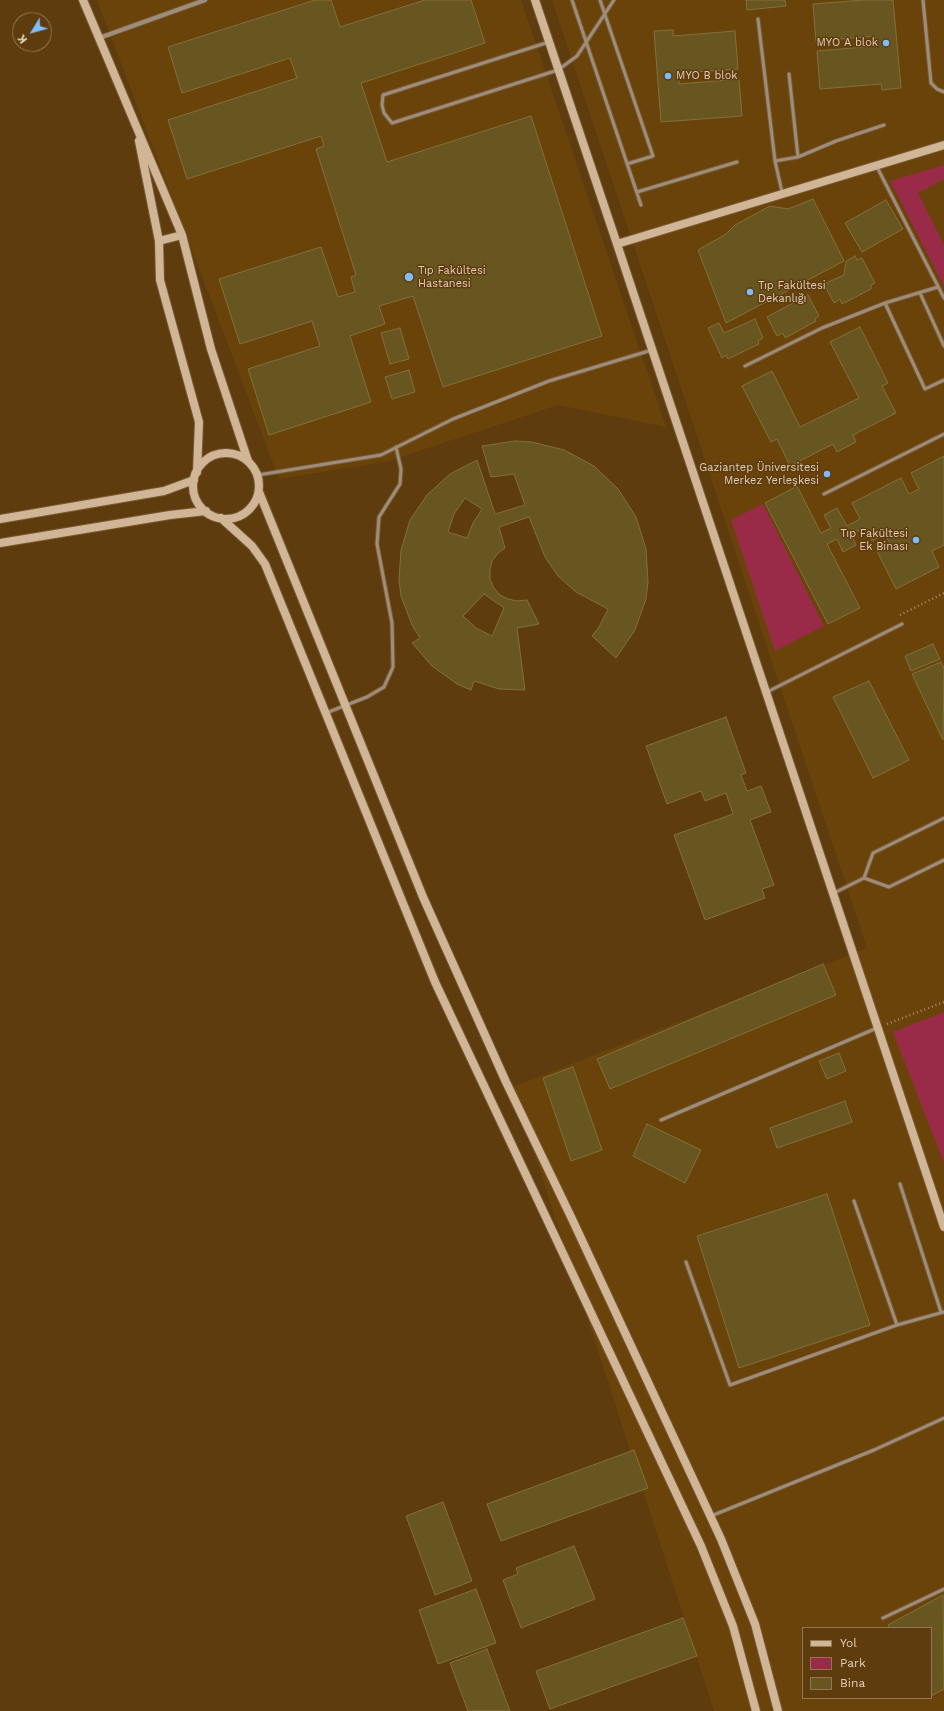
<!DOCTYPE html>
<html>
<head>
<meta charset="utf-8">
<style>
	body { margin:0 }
	#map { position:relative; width:944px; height:1711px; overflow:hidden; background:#5e3c0e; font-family:"Work Sans",sans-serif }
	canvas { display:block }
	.legend { position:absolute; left:802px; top:1627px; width:130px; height:72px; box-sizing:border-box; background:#5e3c0e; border:1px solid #937652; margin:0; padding:5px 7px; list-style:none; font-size:12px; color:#e2ceb8 }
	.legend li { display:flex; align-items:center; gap:8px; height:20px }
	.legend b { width:20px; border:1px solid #937652 }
	.north { position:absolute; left:12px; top:12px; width:40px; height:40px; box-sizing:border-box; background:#5e3c0e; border:1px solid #937652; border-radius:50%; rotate:233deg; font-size:11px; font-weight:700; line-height:16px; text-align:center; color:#e2ceb8 }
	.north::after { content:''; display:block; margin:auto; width:14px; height:18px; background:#80bdfa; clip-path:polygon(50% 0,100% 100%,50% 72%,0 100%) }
</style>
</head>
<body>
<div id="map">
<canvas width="944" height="1711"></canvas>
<ul class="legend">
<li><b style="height:5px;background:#d0b597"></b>Yol</li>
<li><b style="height:11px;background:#9a2b48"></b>Park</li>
<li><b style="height:11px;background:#685620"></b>Bina</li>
</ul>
<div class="north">K</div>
</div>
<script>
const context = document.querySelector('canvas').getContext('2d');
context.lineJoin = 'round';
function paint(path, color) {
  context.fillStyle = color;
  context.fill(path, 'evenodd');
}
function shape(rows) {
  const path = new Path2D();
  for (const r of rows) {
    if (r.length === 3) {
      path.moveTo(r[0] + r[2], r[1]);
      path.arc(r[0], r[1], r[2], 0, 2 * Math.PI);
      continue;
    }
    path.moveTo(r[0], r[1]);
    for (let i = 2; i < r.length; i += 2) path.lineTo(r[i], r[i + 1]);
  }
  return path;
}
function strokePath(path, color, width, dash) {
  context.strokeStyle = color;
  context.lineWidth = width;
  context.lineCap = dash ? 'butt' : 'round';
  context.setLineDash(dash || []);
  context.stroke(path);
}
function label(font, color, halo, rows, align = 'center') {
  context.font = font + ' "Work Sans",sans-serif';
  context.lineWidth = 3;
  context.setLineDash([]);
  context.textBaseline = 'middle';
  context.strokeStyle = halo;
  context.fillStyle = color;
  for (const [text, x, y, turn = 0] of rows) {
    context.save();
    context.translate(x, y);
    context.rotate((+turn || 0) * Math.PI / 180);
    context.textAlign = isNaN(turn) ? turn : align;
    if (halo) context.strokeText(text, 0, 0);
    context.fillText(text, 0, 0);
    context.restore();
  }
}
const built = shape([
	[97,0,521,0,666,427,558,405,389,461,279,479],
	[552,0,944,0,944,1711,714,1711,513,1087,867,948],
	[803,1628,931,1628,931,1698,803,1698]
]);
const green = shape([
	[944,165,944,179,918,193,944,245,944,286,890,181],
	[763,504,824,626,775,651,731,520],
	[944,1012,944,1163,893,1032]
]);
const building = shape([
	[315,0,331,0,340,27,425,0,471,0,485,43,361,83,387,162,531,116,602,336,443,387,413,296,379,306,385,324,350,336,371,402,269,435,248,369,320,346,312,321,240,344,219,279,321,247,338,297,355,292,351,277,356,275,316,149,324,146,321,136,187,179,168,120,297,78,290,58,182,93,168,47,315,0],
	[746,0,785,0,786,6,747,10,746,0],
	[864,0,893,0,901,88,882,90,881,84,820,89,817,51,876,46,875,36,816,41,813,4,864,0],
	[673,30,673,36,735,31,738,69,679,73,679,84,739,79,742,116,661,122,654,31,673,30],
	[813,199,844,261,726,323,698,250,726,234,735,225,770,206,788,209,813,199],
	[886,200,903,229,862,252,845,223,886,200],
	[855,256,857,260,862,258,875,283,871,285,871,289,842,304,840,299,834,303,824,284,844,275,846,261,855,256],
	[808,295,819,316,815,319,816,321,785,338,783,333,777,336,767,317,808,295],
	[755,319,763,338,758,341,759,344,728,359,726,355,722,358,708,328,719,323,724,333,755,319],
	[860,327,888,383,882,386,896,413,853,435,856,442,837,452,833,444,790,466,777,439,771,442,742,386,772,371,800,427,859,398,830,342,860,327],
	[400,328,409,359,390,364,381,333,400,328],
	[409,370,415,392,392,399,385,377,409,370],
	[515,441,532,442,564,450,594,466,618,489,636,517,646,549,648,582,646,599,635,630,616,658,592,636,599,627,608,609,576,592,558,576,545,557,529,517,499,527,505,548,498,553,492,561,490,570,490,579,494,588,500,595,508,599,517,601,527,600,539,624,517,628,525,690,499,689,474,681,471,690,457,684,432,666,412,643,420,638,412,625,401,596,399,580,401,550,410,520,427,495,450,474,477,460,495,514,525,505,514,474,491,477,482,446,515,441],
	[465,498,482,509,473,523,467,538,448,532,454,514,465,498],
	[484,594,504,608,492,636,476,628,463,616,484,594],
	[944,456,944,545,932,551,939,567,896,589,877,551,890,544,885,534,872,541,865,527,851,534,856,545,843,552,837,539,827,544,860,608,828,624,765,503,797,486,821,533,831,528,824,515,837,508,847,526,860,519,852,503,901,478,909,494,919,489,911,473,944,456],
	[933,644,940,659,911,671,905,656,933,644],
	[941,662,944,668,943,740,912,674,941,662],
	[869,681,909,760,873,778,833,697,869,681],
	[726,717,746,773,741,775,747,791,761,786,771,812,750,820,774,885,762,889,765,898,705,920,674,835,733,814,726,793,705,801,701,791,667,804,646,746,726,717],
	[823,964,836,995,610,1089,597,1059,823,964],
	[839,1053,846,1071,827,1079,819,1061,839,1053],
	[573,1067,602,1150,571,1161,543,1078,573,1067],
	[845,1101,852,1122,777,1148,770,1128,845,1101],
	[647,1124,701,1150,685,1183,633,1156,647,1124],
	[827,1194,870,1325,739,1368,697,1236,827,1194],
	[634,1450,648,1488,501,1541,487,1504,634,1450],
	[443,1502,472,1581,435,1595,406,1516,443,1502],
	[574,1546,595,1599,521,1628,503,1580,518,1574,516,1568,574,1546],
	[476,1589,496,1643,438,1664,419,1610,476,1589],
	[943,1595,944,1689,931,1696,931,1628,889,1628,888,1625,943,1595],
	[683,1618,697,1656,550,1709,536,1671,683,1618],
	[487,1649,510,1711,468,1711,450,1663,487,1649]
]);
const path = shape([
	[900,615,944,593],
	[887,1024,944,1002]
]);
const lane = shape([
	[572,0,641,205],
	[600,0,653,156,627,164],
	[923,0,931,83,937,89,944,92],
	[758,19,775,161,782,192],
	[549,42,383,95,382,105,384,113,392,123,558,70,577,56,614,0],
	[789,74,798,157],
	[775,161,798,157,836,141,884,125],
	[877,167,944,298],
	[637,192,737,162],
	[920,293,944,346],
	[885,303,925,389,944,380],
	[745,366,822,328,885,303,938,287],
	[258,475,381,455,453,419,549,381,652,350],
	[824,494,944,434],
	[767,692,902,624],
	[326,713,367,697,384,687,393,667,392,623,377,544,379,517,400,484,401,469,396,447],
	[864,878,889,887,944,860],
	[834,893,864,878,873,853,944,818],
	[661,1120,877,1028],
	[900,1184,941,1312],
	[854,1201,897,1325],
	[686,1262,730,1385,897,1325,944,1312],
	[711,1516,874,1450,944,1418],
	[883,1618,944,1589]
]);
const street = shape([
	[99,38,205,0]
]);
const secondary = shape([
	[83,0,182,235,211,349,248,461],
	[535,0,617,244],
	[139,141,159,241,160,280,199,422,197,472],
	[944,145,617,244,944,1227],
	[159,241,182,235],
	[226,486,33],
	[259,492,423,897,506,1082,573,1221,721,1539,755,1624,778,1711],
	[221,518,252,546,265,564,435,982,701,1546,733,1626,756,1711],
	[0,519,164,491,194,480],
	[0,543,170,515,206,511]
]);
const markers = [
	[886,43,4,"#80bdfa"],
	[668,76,4,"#80bdfa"],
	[409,277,5,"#80bdfa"],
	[750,292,4,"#80bdfa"],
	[827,474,4,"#80bdfa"],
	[916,540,4,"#80bdfa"]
];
const poiNames = [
	["MYO A blok",878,43],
	["MYO B blok",676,76,"left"],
	["Tıp Fakültesi",418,271,"left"],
	["Hastanesi",418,284,"left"],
	["Tıp Fakültesi",758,286,"left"],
	["Dekanlığı",758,299,"left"],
	["Gaziantep Üniversitesi",819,468],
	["Merkez Yerleşkesi",819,481],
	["Tıp Fakültesi",908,534],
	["Ek Binası",908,547]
];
paint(built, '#6a430b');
paint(green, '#9a2b48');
paint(building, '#685620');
strokePath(building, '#83703b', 1);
strokePath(lane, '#785930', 5);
strokePath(street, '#785930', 6);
strokePath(secondary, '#785930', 10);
strokePath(path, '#a68c6b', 2.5, [1, 3]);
strokePath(lane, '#9e8d7a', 3);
strokePath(street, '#9e8d7a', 4);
strokePath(secondary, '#d0b597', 8);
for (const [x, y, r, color] of markers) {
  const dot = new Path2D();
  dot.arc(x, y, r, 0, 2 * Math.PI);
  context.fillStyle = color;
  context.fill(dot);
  strokePath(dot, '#5e3c0e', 1.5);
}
label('11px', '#e2ceb8', '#5e3c0e', poiNames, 'right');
</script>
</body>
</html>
